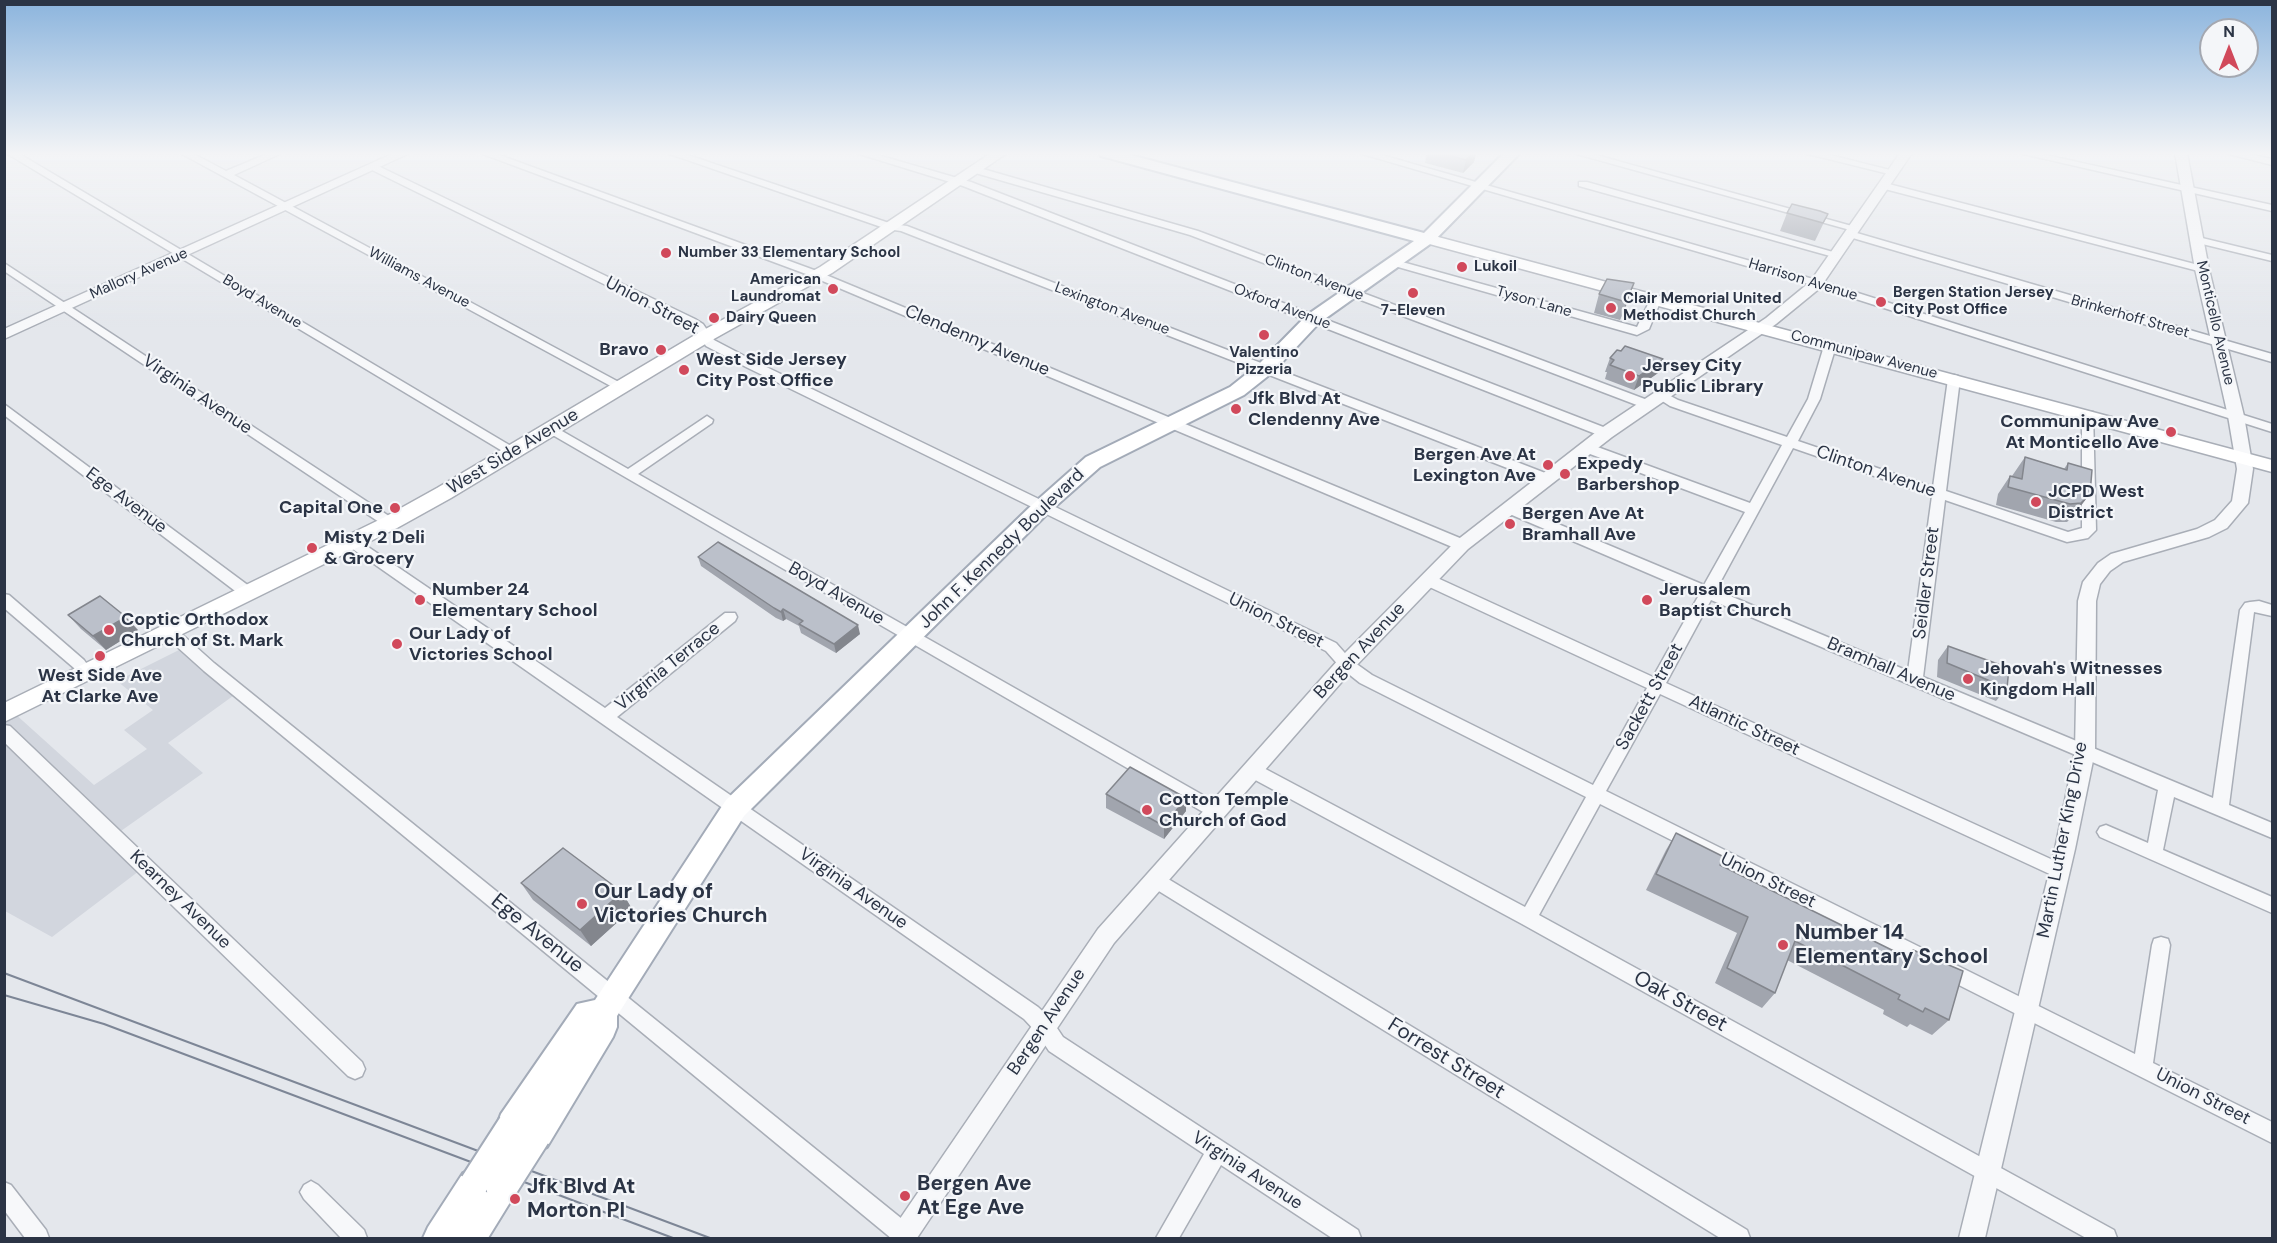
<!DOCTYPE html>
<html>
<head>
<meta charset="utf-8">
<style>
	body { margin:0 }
	#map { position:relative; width:2277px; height:1243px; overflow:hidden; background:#e4e7ec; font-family:"DM Sans",sans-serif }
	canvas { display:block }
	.frame { position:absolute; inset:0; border:6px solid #2b3445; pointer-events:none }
	.north { position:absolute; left:2199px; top:18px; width:60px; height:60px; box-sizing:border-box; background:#f4f6f9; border:2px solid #a4a8b1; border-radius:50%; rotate:0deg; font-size:16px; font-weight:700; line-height:24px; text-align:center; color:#2b3445 }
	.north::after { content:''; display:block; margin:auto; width:21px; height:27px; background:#d1495b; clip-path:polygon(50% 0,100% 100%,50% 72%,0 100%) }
</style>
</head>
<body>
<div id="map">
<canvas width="2277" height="1243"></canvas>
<div class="frame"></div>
<div class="north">N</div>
</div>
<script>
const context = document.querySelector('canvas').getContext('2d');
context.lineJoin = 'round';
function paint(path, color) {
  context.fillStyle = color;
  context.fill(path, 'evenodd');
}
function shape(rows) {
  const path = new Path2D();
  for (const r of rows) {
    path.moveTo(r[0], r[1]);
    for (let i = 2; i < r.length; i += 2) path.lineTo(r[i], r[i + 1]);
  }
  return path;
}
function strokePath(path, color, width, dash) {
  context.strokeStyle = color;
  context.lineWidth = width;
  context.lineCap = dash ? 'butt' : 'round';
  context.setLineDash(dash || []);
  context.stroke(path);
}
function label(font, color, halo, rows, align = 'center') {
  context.font = font + ' "DM Sans",sans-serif';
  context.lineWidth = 4.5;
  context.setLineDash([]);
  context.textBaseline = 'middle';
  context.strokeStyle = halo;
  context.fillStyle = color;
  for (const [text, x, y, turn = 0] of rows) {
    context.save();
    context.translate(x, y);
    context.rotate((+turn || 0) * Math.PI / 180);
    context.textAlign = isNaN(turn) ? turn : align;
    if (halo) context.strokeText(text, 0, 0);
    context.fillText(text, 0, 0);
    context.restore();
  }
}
const built = shape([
	[189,645,244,688,168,743,203,773,111,838,143,868,52,937,5,911,5,716,13,712,94,785,147,749,124,730,153,710,117,681]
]);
const minor = shape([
	[6,153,18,153,521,452,519,455,509,455,6,153],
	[180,153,192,153,226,171,269,153,282,153,234,175,628,387,626,390,618,390,180,153],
	[480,153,494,153,814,270,1467,541,1469,545,1467,549,1457,549,806,274,480,153],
	[667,153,682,153,892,224,907,226,1553,476,1555,479,1548,484,1543,482,901,231,887,229,667,153],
	[856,153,871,153,971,182,1611,430,1612,433,1606,437,1601,436,963,186,856,153],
	[1359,153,1375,153,1820,281,2272,424,2272,432,1812,285,1359,153],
	[1573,153,1589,153,1859,228,1850,230,1573,153],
	[1804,153,1822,153,1898,172,1893,175,1804,153],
	[2019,153,2037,153,2272,205,2272,211,2019,153],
	[2225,153,2244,153,2272,159,2272,165,2225,153],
	[374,164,695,319,703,324,714,340,754,361,1336,643,1351,660,1372,675,1593,785,1647,688,1423,584,1421,580,1428,575,1433,576,1653,677,1699,595,1505,512,1503,509,1505,506,1515,506,1704,585,1745,512,1582,451,1580,448,1582,445,1592,445,1750,503,1782,445,1670,406,1653,395,1659,391,1663,392,1678,400,1787,437,1808,399,1824,346,1830,342,1836,346,1820,399,1798,441,1933,487,1948,379,1954,375,1958,376,1960,379,1946,491,2068,532,2082,528,2082,415,2083,412,2093,412,2096,530,2088,538,2067,542,1945,500,1923,677,2213,798,2240,610,2245,603,2250,602,2259,601,2272,605,2272,616,2254,612,2229,805,2272,823,2272,838,2174,797,2163,850,2272,897,2272,913,2100,837,2097,832,2100,827,2106,825,2148,843,2158,790,1711,600,1666,683,2066,866,2069,871,2066,876,2060,879,2054,876,1660,694,1606,791,2135,1054,2152,945,2154,939,2161,937,2168,939,2170,945,2153,1063,2272,1122,2272,1143,1600,804,1539,915,2114,1230,2117,1238,2086,1238,1522,924,1246,775,1244,770,1246,765,1252,763,1258,765,1525,907,1586,797,1360,683,1341,668,1326,651,746,367,706,346,695,329,687,325,370,169,369,167,374,164],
	[1793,448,1932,496,1908,671,1716,590,1793,448],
	[976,167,1198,231,1650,401,1652,404,1646,408,1642,407,1190,235,972,172,971,170,976,167],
	[1579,182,1587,182,1840,254,1838,256,1830,256,1579,186,1579,182],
	[1885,183,2206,267,2208,269,2202,272,1881,188,1881,184,1885,183],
	[1850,231,2272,354,2272,362,1846,236,1845,234,1850,231],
	[2198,237,2272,255,2272,261,2194,242,2193,240,2198,237],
	[1395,260,1637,327,1651,298,1655,297,1661,300,1649,329,1637,335,1391,265,1391,261,1395,260],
	[4,263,395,520,397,523,395,526,385,526,4,271,4,263],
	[4,404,253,589,255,593,253,597,243,597,4,415,4,404],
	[707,416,713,420,712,423,638,474,1222,806,1225,811,1222,816,1216,818,1210,816,544,430,545,427,555,427,628,469,707,416],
	[352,536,605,708,725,613,735,613,737,617,735,621,617,717,1038,1007,1051,1019,1063,1037,1358,1230,1361,1238,1332,1238,1221,1165,1179,1238,1156,1238,1204,1154,1049,1051,1037,1033,1024,1019,347,545,345,541,352,536],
	[4,594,9,595,84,660,94,674,92,678,80,678,74,668,4,608,4,594],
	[170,626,175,628,214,663,912,1227,915,1235,913,1238,891,1238,204,671,165,636,162,632,165,628,170,626],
	[4,725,10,726,362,1062,365,1069,362,1076,355,1079,348,1076,4,742,4,725],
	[1155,871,1747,1230,1750,1238,1720,1238,1149,885,1146,879,1149,873,1155,871],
	[311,1181,318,1185,364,1230,367,1238,341,1238,304,1199,300,1192,304,1185,311,1181],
	[4,1182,11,1185,46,1230,49,1238,25,1238,4,1210,4,1182]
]);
const tertiary = shape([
	[394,153,410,153,4,339,4,329,394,153],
	[1900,153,1912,153,1820,288,1776,324,1612,437,1468,549,1353,669,1114,943,917,1238,889,1238,893,1229,1098,929,1339,659,1456,541,1600,429,1766,318,1810,282,1900,153],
	[2175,153,2187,153,2209,269,2244,416,2253,469,2248,503,2227,528,2209,537,2123,562,2110,571,2100,584,2096,601,2095,751,2075,849,1985,1238,1959,1238,2055,849,2075,751,2078,601,2083,582,2098,563,2111,554,2197,529,2215,520,2232,501,2237,469,2228,416,2195,269,2175,153]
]);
const secondary = shape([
	[991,153,1007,153,832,273,712,340,451,498,397,528,4,722,4,703,383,518,437,488,700,332,820,267,991,153],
	[1427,234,2272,460,2272,472,1422,242,1419,239,1422,236,1427,234]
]);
const primary = shape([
	[1099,153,1123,153,1424,233,1504,153,1520,153,1433,242,1319,323,1273,372,1244,395,1100,467,1048,513,744,816,617,1016,617,1027,613,1037,547,1147,536,1151,525,1147,521,1137,512,1140,501,1136,497,1125,501,1114,577,1004,595,1000,726,800,1034,503,1086,457,1230,387,1259,364,1307,315,1414,241,1101,156,1099,153],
	[474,1168,485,1173,489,1181,501,1175,512,1180,517,1191,488,1238,423,1238,428,1227,463,1173,474,1168]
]);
const tram = shape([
	[4,973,710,1238],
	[4,995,104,1024,673,1238]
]);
const primaryBridge = shape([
	[474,1184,512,1125],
	[501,1191,536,1136]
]);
const wall = shape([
	[1427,153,1476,153,1474,162,1463,173,1425,163],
	[1787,213,1828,214,1815,241,1780,231],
	[1599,294,1628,301,1620,320,1594,313],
	[1610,358,1658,373,1634,390,1605,379,1607,372,1605,372],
	[2025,457,2064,469,2068,463,2090,494,2067,522,2056,522,1996,505,1998,494,2010,476,2012,476],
	[698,557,860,634,836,653,801,633,799,626,786,619,783,621,776,618,701,566],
	[68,615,138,630,106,650,81,629],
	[1948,646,2007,688,1996,701,1937,677,1938,660],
	[1106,794,1186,798,1186,811,1164,839,1106,808],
	[1676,833,1720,865,1906,957,1913,950,1949,1020,1932,1035,1910,1024,1907,1027,1883,1014,1884,1010,1787,960,1775,993,1762,1008,1715,983,1737,933,1646,890,1666,850],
	[521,883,622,892,632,909,591,946,533,900]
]);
const shadedWall = shape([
	[1473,153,1476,153,1474,162,1463,173,1466,160],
	[1634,283,1628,301,1620,320,1626,302],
	[1663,359,1658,373,1634,390,1639,376],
	[2090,494,2076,512,2067,522,2081,503],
	[783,609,786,619,783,621,781,612],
	[126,617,138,630,106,650,93,636],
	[858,625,860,634,836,653,834,644],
	[1186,798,1186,811,1164,839,1164,826],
	[622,892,632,909,591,946,580,930]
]);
const building = shape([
	[1439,153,1473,153,1466,160,1439,153],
	[1792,204,1820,211,1828,214,1823,223,1787,213,1792,204],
	[1607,279,1634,283,1626,302,1599,294,1607,279],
	[1625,346,1663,359,1639,376,1610,365,1614,360,1610,358,1617,350,1621,351,1625,346],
	[2025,457,2067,470,2068,463,2092,470,2090,494,2081,503,2070,504,2008,487,2010,476,2022,479,2025,457],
	[718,542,858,625,834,644,799,624,803,621,783,609,781,612,774,608,698,557,718,542],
	[100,596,126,617,93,636,68,615,100,596],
	[1948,646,2009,668,2007,688,1947,663,1948,646],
	[1130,767,1186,798,1164,826,1106,794,1130,767],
	[1676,833,1724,857,1720,865,1910,959,1913,950,1963,971,1949,1020,1925,1008,1923,1012,1898,999,1900,995,1795,941,1775,993,1727,968,1748,917,1656,874,1676,833],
	[563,848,622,892,580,930,521,883,563,848]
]);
const markers = [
	[666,253,6,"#d1495b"],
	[1462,267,6,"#d1495b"],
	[833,289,6,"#d1495b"],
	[1413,293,6,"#d1495b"],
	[1881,302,6,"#d1495b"],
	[1611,308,6,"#d1495b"],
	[714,318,6,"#d1495b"],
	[1264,335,6,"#d1495b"],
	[661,350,6,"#d1495b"],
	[684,370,6,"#d1495b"],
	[1630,376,6,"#d1495b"],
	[1236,409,6,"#d1495b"],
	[2171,432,6,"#d1495b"],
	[1548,465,6,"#d1495b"],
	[1565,474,6,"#d1495b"],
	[2036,502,6,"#d1495b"],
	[395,508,6,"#d1495b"],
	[1510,524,6,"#d1495b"],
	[312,548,6,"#d1495b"],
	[420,600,6,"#d1495b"],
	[1647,600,6,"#d1495b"],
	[109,630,6,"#d1495b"],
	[397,644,6,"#d1495b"],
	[100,656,6,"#d1495b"],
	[1968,679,6,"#d1495b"],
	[1147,810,6,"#d1495b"],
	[582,904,6,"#d1495b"],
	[1783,945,6,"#d1495b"],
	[905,1196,6,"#d1495b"],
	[515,1199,6,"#d1495b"]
];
const farPoinames = [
	["Number 33 Elementary School",678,253],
	["Lukoil",1474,267],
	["American",821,280,"right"],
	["Laundromat",821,297,"right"],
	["Bergen Station Jersey",1893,293],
	["City Post Office",1893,310],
	["Clair Memorial United",1623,299],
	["Methodist Church",1623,316],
	["7-Eleven",1413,311,"center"],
	["Dairy Queen",726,318],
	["Valentino",1264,353,"center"],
	["Pizzeria",1264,370,"center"]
];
const farStreetnames = [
	["Mallory Avenue",139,274,-24],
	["Williams Avenue",419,278,28],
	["Clinton Avenue",1314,278,21],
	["Harrison Avenue",1803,280,17],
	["Boyd Avenue",262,302,31],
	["Tyson Lane",1534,302,16],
	["Oxford Avenue",1282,307,21],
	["Lexington Avenue",1112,309,21],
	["Brinkerhoff Street",2130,317,16],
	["Monticello Avenue",2215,323,77],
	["Communipaw Avenue",1864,355,15]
];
const streetNames = [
	["Union Street",652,306,28],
	["Clendenny Avenue",977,341,23],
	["Virginia Avenue",197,395,34],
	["West Side Avenue",513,452,-31],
	["Clinton Avenue",1876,472,19],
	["Ege Avenue",126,501,37],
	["John F. Kennedy Boulevard",1002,549,-44],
	["Seidler Street",1927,583,-83],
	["Boyd Avenue",836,594,30],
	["Union Street",1276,621,26],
	["Bergen Avenue",1360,651,-47],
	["Virginia Terrace",668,667,-39],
	["Bramhall Avenue",1891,670,23],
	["Sackett Street",1650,697,-61],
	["Atlantic Street",1744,726,25],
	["Martin Luther King Drive",2063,840,-79],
	["Union Street",1768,881,26],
	["Virginia Avenue",853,889,35],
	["Kearney Avenue",180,900,44],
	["Bergen Avenue",1047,1022,-56],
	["Union Street",2203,1097,27],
	["Virginia Avenue",1247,1171,33]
];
const poiNames = [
	["Bravo",649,350,"right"],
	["West Side Jersey",696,360],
	["City Post Office",696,381],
	["Jersey City",1642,366],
	["Public Library",1642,387],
	["Jfk Blvd At",1248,399],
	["Clendenny Ave",1248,420],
	["Communipaw Ave",2159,422,"right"],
	["At Monticello Ave",2159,443,"right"],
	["Bergen Ave At",1536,455,"right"],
	["Lexington Ave",1536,476,"right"],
	["Expedy",1577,464],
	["Barbershop",1577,485],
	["JCPD West",2048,492],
	["District",2048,513],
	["Capital One",383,508,"right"],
	["Bergen Ave At",1522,514],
	["Bramhall Ave",1522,535],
	["Misty 2 Deli",324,538],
	["& Grocery",324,559],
	["Number 24",432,590],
	["Elementary School",432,611],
	["Jerusalem",1659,590],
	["Baptist Church",1659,611],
	["Coptic Orthodox",121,620],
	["Church of St. Mark",121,641],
	["Our Lady of",409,634],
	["Victories School",409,655],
	["Jehovah's Witnesses",1980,669],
	["Kingdom Hall",1980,690],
	["West Side Ave",100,676,"center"],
	["At Clarke Ave",100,697,"center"],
	["Cotton Temple",1159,800],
	["Church of God",1159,821]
];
const nearPoinames = [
	["Our Lady of",594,892],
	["Victories Church",594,916],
	["Number 14",1795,933],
	["Elementary School",1795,957],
	["Bergen Ave",917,1184],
	["At Ege Ave",917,1208],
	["Jfk Blvd At",527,1187],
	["Morton Pl",527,1211]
];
const nearStreetnames = [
	["Ege Avenue",537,934,39],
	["Oak Street",1680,1002,29],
	["Forrest Street",1446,1059,32]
];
paint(built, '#d2d6de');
strokePath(minor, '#a9aeb7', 3);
strokePath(tertiary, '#a9aeb7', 3);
strokePath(secondary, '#a9aeb7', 3);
strokePath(primary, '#a3abb8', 4);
paint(minor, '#f7f8fa');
paint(tertiary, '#f7f8fa');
paint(secondary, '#fff');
paint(primary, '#fff');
strokePath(tram, '#7d8696', 2);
strokePath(primaryBridge, '#a3abb8', 32, []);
strokePath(primaryBridge, '#fff', 28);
paint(wall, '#a1a5ae');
paint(shadedWall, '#83868d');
paint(building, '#bbc0ca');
strokePath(building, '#83868d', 1.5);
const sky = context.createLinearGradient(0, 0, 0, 327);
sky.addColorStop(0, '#8bb4dd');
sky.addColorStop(0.47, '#f3f4f6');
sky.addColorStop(1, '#f3f4f600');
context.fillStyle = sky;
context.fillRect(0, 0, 2277, 327);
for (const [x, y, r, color] of markers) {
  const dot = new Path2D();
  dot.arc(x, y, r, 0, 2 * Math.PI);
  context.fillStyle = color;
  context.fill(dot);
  strokePath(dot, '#f4f6f9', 2);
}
label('bold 15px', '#2b3445', '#f4f6f9', farPoinames, 'left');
label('15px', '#2b3445', '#f4f6f9', farStreetnames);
label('18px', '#2b3445', '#f4f6f9', streetNames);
label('bold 18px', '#2b3445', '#f4f6f9', poiNames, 'left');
label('bold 21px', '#2b3445', '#f4f6f9', nearPoinames, 'left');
label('21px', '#2b3445', '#f4f6f9', nearStreetnames);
</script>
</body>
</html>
